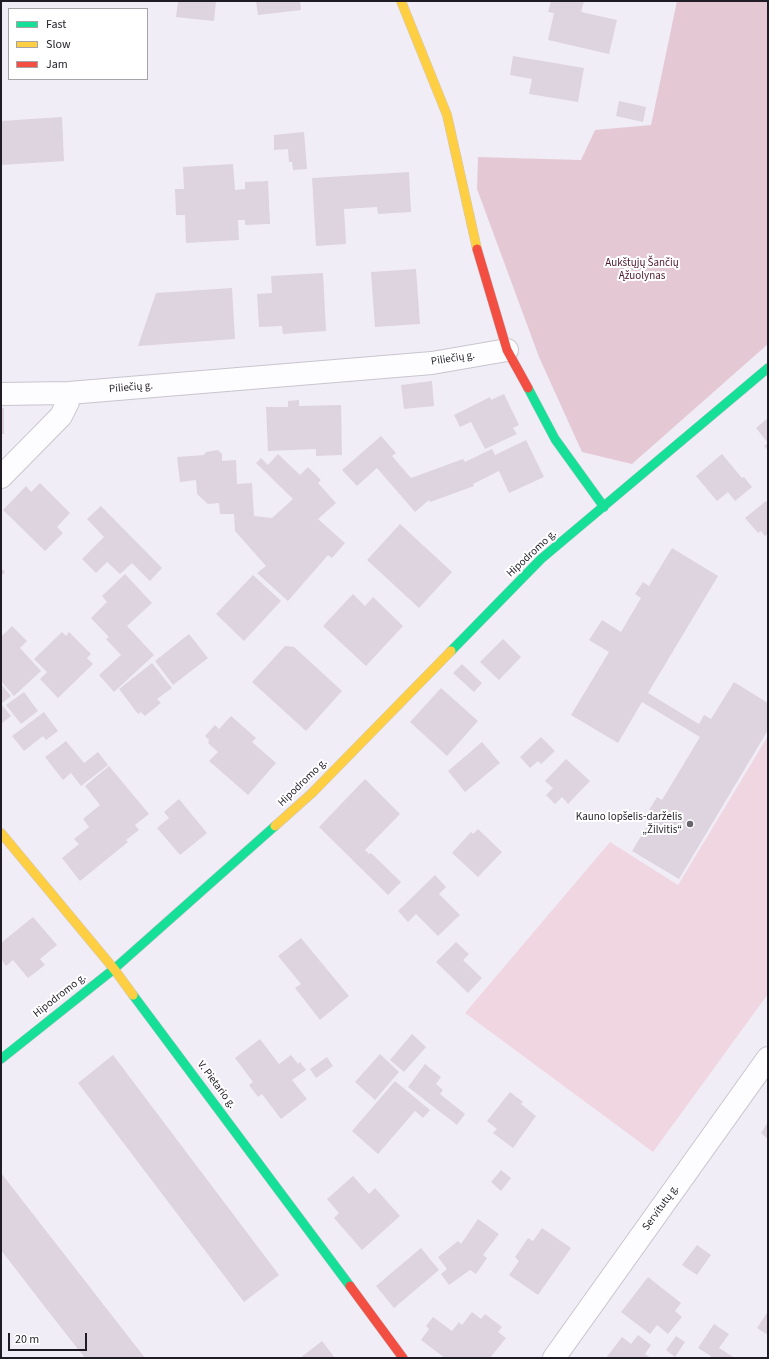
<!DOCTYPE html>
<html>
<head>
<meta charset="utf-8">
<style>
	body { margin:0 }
	#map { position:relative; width:769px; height:1359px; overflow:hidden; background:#f1edf7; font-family:"Source Sans 3",sans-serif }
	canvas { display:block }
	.frame { position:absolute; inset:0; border:2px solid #201c26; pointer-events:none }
	.legend { position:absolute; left:8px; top:8px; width:140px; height:72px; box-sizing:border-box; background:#fff; border:1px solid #a6a4a8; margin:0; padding:5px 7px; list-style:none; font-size:12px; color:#201c26 }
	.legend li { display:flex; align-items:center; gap:8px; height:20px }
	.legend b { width:20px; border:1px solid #a6a4a8 }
	.scale { position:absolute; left:8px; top:1333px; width:79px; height:18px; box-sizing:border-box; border:2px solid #201c26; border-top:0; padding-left:5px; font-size:12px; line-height:14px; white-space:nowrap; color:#201c26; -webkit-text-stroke:3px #fff; paint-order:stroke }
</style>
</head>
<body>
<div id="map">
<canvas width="769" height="1359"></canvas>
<div class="frame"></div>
<ul class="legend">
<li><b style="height:5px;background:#16e098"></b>Fast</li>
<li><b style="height:5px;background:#ffcf43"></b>Slow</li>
<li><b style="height:5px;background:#f24e42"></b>Jam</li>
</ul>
<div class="scale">20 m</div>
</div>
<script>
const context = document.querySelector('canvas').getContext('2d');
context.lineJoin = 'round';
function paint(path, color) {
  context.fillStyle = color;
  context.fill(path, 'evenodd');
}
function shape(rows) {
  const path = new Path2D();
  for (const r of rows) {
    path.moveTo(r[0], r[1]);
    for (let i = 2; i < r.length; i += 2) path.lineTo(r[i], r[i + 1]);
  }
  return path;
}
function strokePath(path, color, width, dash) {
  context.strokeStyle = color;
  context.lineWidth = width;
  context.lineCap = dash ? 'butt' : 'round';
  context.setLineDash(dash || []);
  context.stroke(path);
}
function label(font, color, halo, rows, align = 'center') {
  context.font = font + ' "Source Sans 3",sans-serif';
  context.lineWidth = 4;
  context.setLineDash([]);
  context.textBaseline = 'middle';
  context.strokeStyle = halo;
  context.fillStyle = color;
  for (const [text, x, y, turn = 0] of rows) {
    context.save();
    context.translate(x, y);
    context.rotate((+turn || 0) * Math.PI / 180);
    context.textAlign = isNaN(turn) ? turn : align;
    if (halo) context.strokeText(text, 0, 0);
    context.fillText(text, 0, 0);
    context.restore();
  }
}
const green = shape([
	[768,736,768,994,653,1152,465,1013,610,842,678,885]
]);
const forest = shape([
	[677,1,768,1,768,344,632,464,582,452,539,357,477,189,478,157,581,160,595,130,651,125]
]);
const building = shape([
	[178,1,216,1,214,21,176,17],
	[256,1,300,1,301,10,258,15],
	[551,1,584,1,581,12,617,20,609,54,548,40,554,13,548,12],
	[513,56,584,68,578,102,529,94,532,79,510,75],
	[619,101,646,107,643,122,616,116],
	[62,117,64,161,1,165,1,121],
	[304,132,307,169,293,170,292,162,289,162,288,149,274,150,274,135],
	[233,164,235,190,245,189,245,182,268,181,270,224,245,225,245,220,238,220,239,240,186,243,185,215,176,215,175,189,184,189,183,167],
	[409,172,411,212,378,214,377,207,344,209,346,244,316,246,312,178],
	[416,269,420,324,375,327,371,272],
	[323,273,326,331,283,334,282,326,259,327,257,294,272,293,271,276],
	[232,288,235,339,138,346,156,293],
	[432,381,434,406,404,409,401,385],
	[504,394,519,425,513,428,517,434,485,449,471,422,460,427,454,415,490,397,491,400],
	[299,400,299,406,341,405,342,455,316,456,316,449,268,451,266,407,288,407,288,401],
	[1,408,4,408,4,434,1,434],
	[768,418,768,451,764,446,768,443,756,428],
	[381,436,396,453,392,456,411,478,463,459,465,462,492,449,495,455,526,440,544,477,509,493,499,471,473,484,474,486,430,502,429,500,415,512,377,468,357,486,342,470],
	[218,450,222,454,222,461,236,460,237,484,252,483,254,516,272,518,293,499,256,463,261,458,268,465,278,454,300,475,308,467,321,480,318,483,336,503,318,519,345,543,332,558,328,555,288,601,257,573,266,566,235,531,234,514,220,514,219,503,208,504,197,494,196,480,180,482,177,457,204,455,206,452],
	[722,454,742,478,744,477,752,487,735,501,728,492,717,501,696,476],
	[40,483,70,513,57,527,63,533,45,551,3,510,26,486,31,492],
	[766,501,768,503,768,533,765,536,761,531,758,533,745,518],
	[101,506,162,568,150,581,132,563,120,574,107,562,96,573,82,559,104,537,87,519],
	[400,524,452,572,419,608,367,560],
	[672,548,718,576,648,693,699,724,704,715,711,719,734,682,768,703,768,730,679,879,632,851,655,813,649,810,657,797,662,800,700,737,642,702,618,743,571,715,609,652,589,640,602,620,621,632,641,598,635,594,643,582,649,586],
	[1,568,5,572,1,576],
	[125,574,152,603,127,626,154,655,114,692,99,675,121,655,106,639,109,637,91,618,107,602,102,596],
	[253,575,281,601,244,641,216,614],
	[353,594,365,606,373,597,403,626,366,666,323,626],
	[12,626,27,641,20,648,41,671,14,696,1,681,1,637],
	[62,632,66,636,69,632,91,654,87,658,93,664,58,698,40,679,47,672,34,659],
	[189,634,208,658,173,685,155,661],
	[503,639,521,657,499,680,480,662],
	[285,646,294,647,342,691,306,731,252,682],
	[152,663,172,688,157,699,161,703,145,716,141,712,138,714,119,689],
	[462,664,482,683,474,692,453,673],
	[1,684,11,696,1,704,11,716,1,724],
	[441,688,478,721,447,756,410,722],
	[24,692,38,711,21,724,6,705],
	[44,712,58,731,46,740,43,736,24,751,12,736],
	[231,716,256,738,252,742,276,763,248,795,209,761,218,752,208,743,209,740,205,736,215,725,219,729],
	[541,737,555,751,541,764,538,761,530,768,520,757],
	[66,741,84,763,98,752,108,765,81,786,71,773,63,780,45,757],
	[482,742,500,763,465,792,448,771],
	[566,759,590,781,568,804,562,797,555,804,546,795,553,788,545,781],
	[109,766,149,814,135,825,139,830,126,840,128,842,80,881,62,858,79,844,74,839,89,827,83,819,100,805,85,786],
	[365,779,400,814,365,850,369,854,371,853,401,882,388,895,319,827],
	[179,799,207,833,180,855,157,828,169,818,164,812],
	[478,829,502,852,478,877,452,853,471,832,473,834],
	[435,875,446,887,439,894,460,915,438,936,416,914,408,922,398,911],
	[33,917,57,945,40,959,45,965,28,978,13,960,6,966,1,959,1,943],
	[301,938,349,996,320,1020,295,988,301,984,278,956],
	[456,942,469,954,463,960,482,978,468,993,436,962],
	[412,1034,426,1047,404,1072,390,1060],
	[260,1039,279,1064,291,1055,298,1064,300,1062,306,1070,292,1080,307,1099,281,1119,262,1094,258,1097,249,1085,253,1082,235,1058],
	[380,1054,399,1072,375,1100,355,1082],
	[113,1055,279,1275,244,1302,78,1083],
	[327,1057,333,1066,316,1078,310,1069],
	[425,1064,441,1077,436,1084,443,1090,440,1094,465,1114,457,1125,408,1087],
	[395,1081,430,1110,423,1118,415,1111,378,1154,352,1131],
	[510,1092,523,1102,521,1104,536,1116,513,1148,493,1133,497,1129,487,1121],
	[768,1122,768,1139,761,1133],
	[501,1170,511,1178,501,1191,491,1182],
	[1,1173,145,1358,85,1358,48,1311,1,1250],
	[353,1176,369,1194,375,1188,400,1216,362,1250,334,1218,339,1213,327,1199],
	[478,1219,499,1234,483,1255,487,1258,476,1274,470,1270,449,1285,441,1274,447,1269,438,1257,458,1241,461,1244],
	[542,1228,571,1248,538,1295,509,1275,519,1261,515,1257,528,1238,533,1241],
	[697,1245,711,1255,697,1275,682,1265],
	[421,1248,439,1270,394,1308,376,1286],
	[648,1277,681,1303,675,1311,682,1317,668,1334,657,1325,650,1334,621,1312],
	[768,1311,768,1335,757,1328],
	[472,1312,481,1319,485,1314,502,1327,498,1332,506,1338,490,1358,445,1358,421,1340,429,1329,426,1326,433,1317,452,1331,459,1322,462,1325],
	[714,1324,729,1334,719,1348,735,1358,710,1358,711,1356,698,1348],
	[638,1335,651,1345,645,1354,651,1358,606,1358,622,1337,631,1344],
	[676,1336,685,1342,675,1357,666,1350],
	[322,1341,335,1358,300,1358]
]);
const street = shape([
	[1,394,69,393,432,363,507,350],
	[1,477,61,416,68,402,69,393],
	[554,1358,768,1058]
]);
const fast = shape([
	[528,388,555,439,604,507],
	[451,651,541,559,768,368],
	[133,995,350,1286],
	[1,1059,114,969,275,826]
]);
const slow = shape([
	[401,1,447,115,477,249],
	[275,826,312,793,451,651],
	[1,833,114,969,133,995]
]);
const jam = shape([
	[477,249,507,350,528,388],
	[350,1286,403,1358]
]);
const markers = [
	[690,824,4,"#69656f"]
];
const parkNames = [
	["Aukštųjų Šančių",642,264],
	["Ąžuolynas",642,277]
];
const streetNames = [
	["Piliečių g.",453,359,-9],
	["Piliečių g.",131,388,-5],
	["Hipodromo g.",532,554,-43],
	["Hipodromo g.",303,783,-44],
	["Hipodromo g.",60,996,-38],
	["V. Pietario g.",216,1085,53],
	["Servitutų g.",661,1208,-54]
];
const poiNames = [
	["Kauno lopšelis-darželis",682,818],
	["„Žilvitis“",682,831]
];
paint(green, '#f0d6e0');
paint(forest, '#e4c9d4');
paint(building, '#ddd4df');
strokePath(street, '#c9c5ce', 24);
strokePath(fast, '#c9c5ce', 10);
strokePath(slow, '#c9c5ce', 10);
strokePath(jam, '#c9c5ce', 10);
strokePath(street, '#fdfcfe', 22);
strokePath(fast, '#16e098', 9);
strokePath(slow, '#ffcf43', 9);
strokePath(jam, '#f24e42', 9);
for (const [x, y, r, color] of markers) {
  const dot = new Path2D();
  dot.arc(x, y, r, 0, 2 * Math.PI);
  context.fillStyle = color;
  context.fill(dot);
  strokePath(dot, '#fff', 1.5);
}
label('11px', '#4f182c', '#fff', parkNames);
label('11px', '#201c26', '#fff', streetNames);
label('11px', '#201c26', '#fff', poiNames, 'right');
</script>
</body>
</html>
